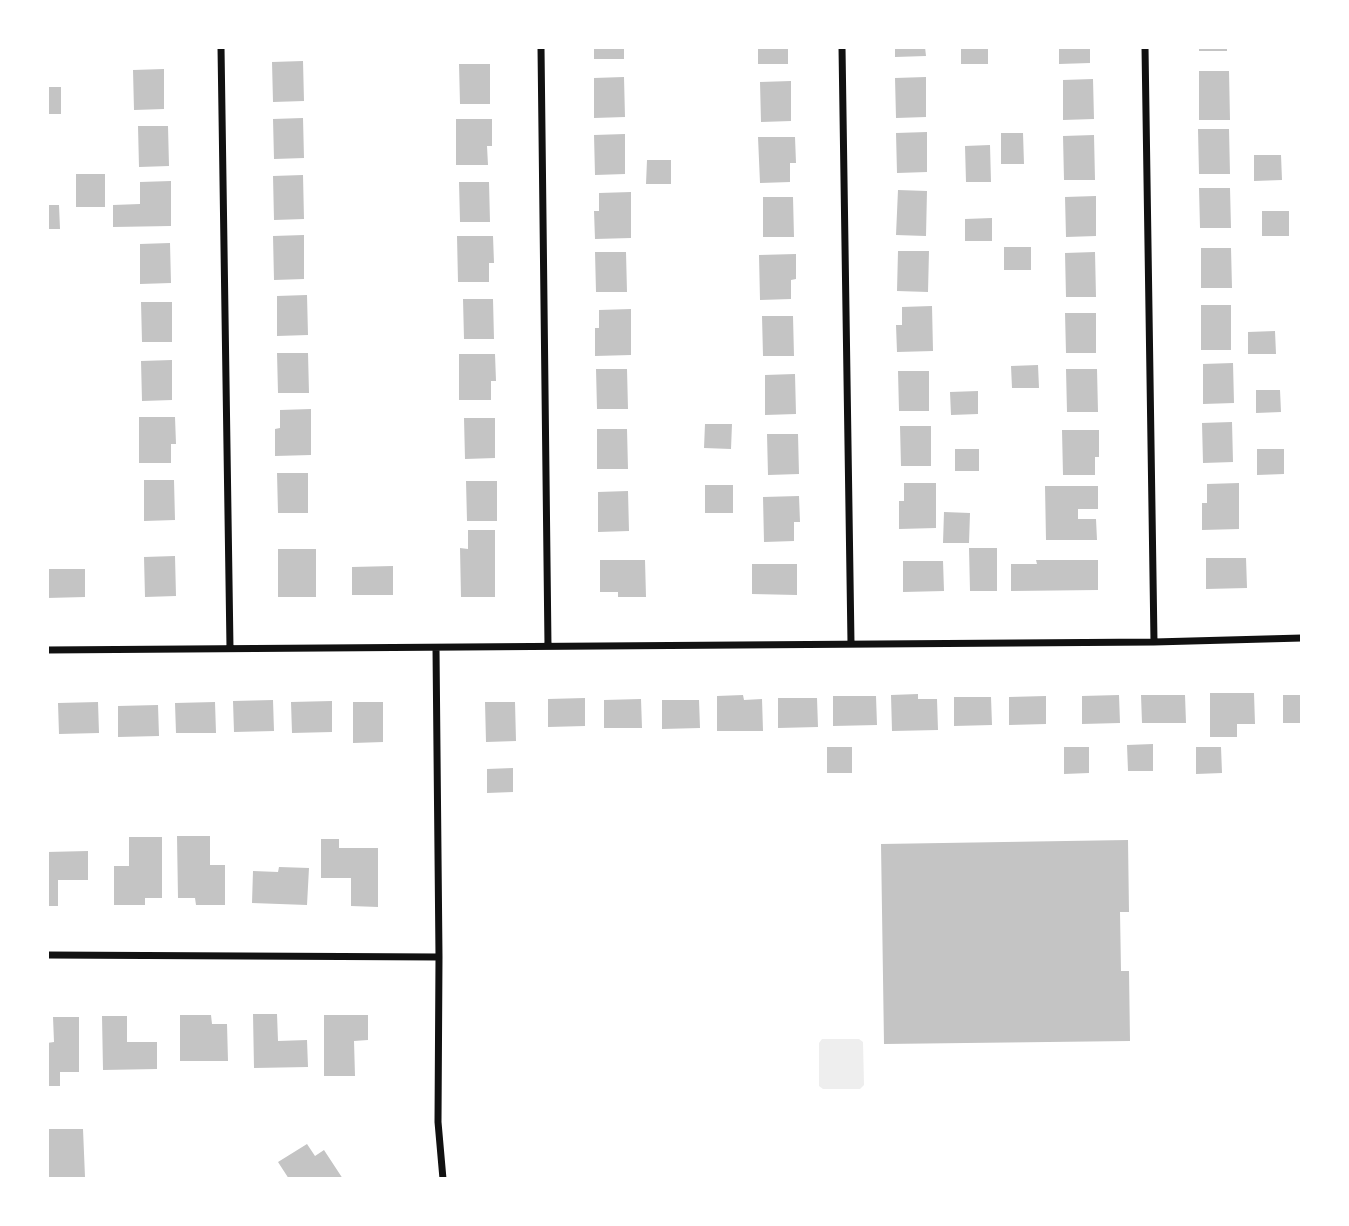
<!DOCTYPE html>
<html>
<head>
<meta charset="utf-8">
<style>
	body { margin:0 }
	#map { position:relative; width:1349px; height:1226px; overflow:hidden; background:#fff; font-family:Poppins,sans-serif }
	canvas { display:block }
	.frame { position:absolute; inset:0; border:49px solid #fff; pointer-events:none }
</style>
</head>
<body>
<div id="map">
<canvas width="1349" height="1226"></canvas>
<div class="frame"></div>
</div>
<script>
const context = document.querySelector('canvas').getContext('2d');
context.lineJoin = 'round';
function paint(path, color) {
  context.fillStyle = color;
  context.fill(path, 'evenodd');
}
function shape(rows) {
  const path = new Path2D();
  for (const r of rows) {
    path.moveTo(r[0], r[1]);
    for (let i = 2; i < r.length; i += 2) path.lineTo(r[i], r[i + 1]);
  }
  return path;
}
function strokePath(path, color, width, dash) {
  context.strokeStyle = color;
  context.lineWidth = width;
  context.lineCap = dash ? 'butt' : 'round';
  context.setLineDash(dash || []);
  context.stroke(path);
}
const green = shape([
	[822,1039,859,1039,863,1042,864,1085,860,1089,823,1089,819,1086,819,1043]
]);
const building = shape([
	[594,47,624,47,624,59,594,59],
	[758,47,788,47,788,64,758,64],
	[895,47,925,47,926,56,895,57],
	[961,47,988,47,988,64,961,64],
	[1059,47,1090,47,1090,63,1059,64],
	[1199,47,1227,47,1227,51,1199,51],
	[303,61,304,101,273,102,272,62],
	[459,64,490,64,490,104,460,104],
	[164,69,164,109,134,110,133,70],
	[1199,71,1229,71,1230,120,1199,120],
	[624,77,625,117,594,118,594,78],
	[926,77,926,117,896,118,895,78],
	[1093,79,1094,119,1063,120,1063,80],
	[791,81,791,121,761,122,760,82],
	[47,87,61,87,61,114,47,114],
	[303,118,304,158,274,159,273,119],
	[456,119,492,119,492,146,487,146,488,165,456,165],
	[138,126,168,126,169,166,139,167],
	[1198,129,1229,129,1230,174,1199,174],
	[927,132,927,172,897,173,896,133],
	[1001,133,1023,133,1024,164,1001,164],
	[625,134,625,174,595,175,594,135],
	[1094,135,1095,180,1064,180,1063,136],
	[758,137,795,137,796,163,790,163,790,182,760,183],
	[990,145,991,182,966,182,965,146],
	[1254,155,1281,155,1282,180,1254,181],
	[647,160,671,160,671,184,646,184],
	[76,174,105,174,105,207,76,207],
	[303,175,304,219,274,220,273,176],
	[171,181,171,226,113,227,113,205,140,204,140,182],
	[459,182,489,182,490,222,460,222],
	[1199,188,1230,188,1231,228,1200,228],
	[898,190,927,191,926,236,896,235],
	[631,192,631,238,595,239,594,211,599,211,599,193],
	[1096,196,1096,236,1066,237,1065,197],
	[763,197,793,197,794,237,763,237],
	[47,205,59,205,60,229,47,229],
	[1262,211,1289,211,1289,236,1262,236],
	[992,218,992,241,965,241,965,219],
	[304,235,304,279,274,280,273,236],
	[457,236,493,236,494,263,489,263,489,282,458,282],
	[170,243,171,283,140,284,140,244],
	[1004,247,1031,247,1031,270,1004,270],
	[1201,248,1231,248,1232,288,1201,288],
	[898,251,929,251,928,292,897,291],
	[595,252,626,252,627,292,596,292],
	[1095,252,1096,297,1066,297,1065,253],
	[796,254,796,279,791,280,791,299,760,300,759,255],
	[307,295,308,335,277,336,277,296],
	[463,299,493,299,494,339,464,339],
	[141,302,172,302,172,342,142,342],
	[1201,305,1231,305,1231,350,1201,350],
	[932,306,933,351,897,352,896,325,902,325,902,307],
	[631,309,631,355,595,356,595,328,599,328,599,310],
	[1065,313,1096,313,1096,353,1066,353],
	[762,316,793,316,794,356,763,356],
	[1275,331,1276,354,1248,354,1248,332],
	[277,353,308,353,309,393,278,393],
	[459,354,495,354,496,381,491,381,491,400,459,400],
	[172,360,172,400,142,401,141,361],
	[1233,363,1234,403,1203,404,1203,364],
	[1038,365,1039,388,1012,388,1011,366],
	[596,369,627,369,628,409,597,409],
	[1066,369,1097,369,1098,412,1067,412],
	[898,371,929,371,929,411,899,411],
	[795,374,796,414,765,415,765,375],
	[1256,390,1280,390,1281,412,1256,413],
	[978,391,978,414,951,415,950,392],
	[311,409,311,455,275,456,275,429,280,428,280,410],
	[139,417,175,417,176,444,171,444,171,463,139,463],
	[464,418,495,418,495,458,465,459],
	[1232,422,1233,462,1203,463,1202,423],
	[705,424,732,424,731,449,704,448],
	[900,426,931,426,931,466,901,466],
	[597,429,627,429,628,469,597,469],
	[1062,430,1099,430,1099,457,1095,457,1095,475,1063,475],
	[767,434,798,434,799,474,768,475],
	[955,449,979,449,979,471,955,471],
	[1257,449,1284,449,1284,474,1257,475],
	[277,473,308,473,308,513,278,513],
	[144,480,174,480,175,520,144,521],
	[466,481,497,481,497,521,467,521],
	[904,483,936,483,936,528,899,529,899,501,904,501],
	[1239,483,1239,529,1202,530,1202,503,1207,503,1207,484],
	[705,485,733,485,733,513,705,513],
	[1045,486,1098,486,1098,509,1078,509,1078,519,1096,519,1097,540,1046,540],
	[628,491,629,531,598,532,598,492],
	[799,496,800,522,794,522,794,541,764,542,763,497],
	[944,512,970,513,969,543,943,543],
	[468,530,495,530,495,597,461,597,460,548,468,549],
	[969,548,997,548,997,591,970,591],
	[278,549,316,549,316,597,278,597],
	[175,556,176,596,145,597,144,557],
	[1206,558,1246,558,1247,588,1206,589],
	[600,560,645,560,646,597,618,597,618,592,600,592],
	[1036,560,1098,560,1098,590,1011,591,1011,564,1037,564],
	[903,561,943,561,944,591,903,592],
	[752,564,797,564,797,595,752,594],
	[393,566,393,595,352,595,352,567],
	[47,569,85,569,85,597,47,598],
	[1210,693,1254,693,1255,724,1237,724,1237,737,1210,737],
	[918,694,918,699,937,699,938,730,892,731,891,695],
	[743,695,744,700,762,699,763,731,717,731,717,696],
	[1119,695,1120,723,1082,724,1082,696],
	[1141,695,1185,695,1186,723,1142,723],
	[1283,695,1302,695,1302,723,1283,723],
	[833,696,876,696,877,725,833,726],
	[1046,696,1046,724,1009,725,1009,697],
	[954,697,991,697,992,725,954,726],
	[585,698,585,726,548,727,548,699],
	[778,698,817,698,818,727,778,728],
	[641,699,642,728,604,728,604,700],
	[273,700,274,731,234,732,233,701],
	[662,700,699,700,700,728,662,729],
	[332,701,332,732,292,733,291,702],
	[98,702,99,733,59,734,58,703],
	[215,702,216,733,176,733,175,703],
	[353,702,383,702,383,742,353,743],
	[485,702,515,702,516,741,486,742],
	[158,705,159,736,118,737,118,706],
	[1153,744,1153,771,1128,771,1127,745],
	[827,747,852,747,852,773,827,773],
	[1064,747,1089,747,1089,773,1064,774],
	[1196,747,1221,747,1222,773,1196,774],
	[513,768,513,792,487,793,487,769],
	[177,836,210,836,210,865,225,865,225,905,196,905,195,898,178,898],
	[129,837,162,837,162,898,145,898,145,905,114,905,114,866,129,866],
	[321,839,339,839,339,848,378,848,378,907,351,906,351,878,321,878],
	[1128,840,1129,912,1120,912,1121,971,1129,971,1130,1041,884,1044,881,844],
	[88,851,88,880,58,880,58,906,47,906,47,852],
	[279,867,309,868,307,905,252,903,253,871,278,872],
	[253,1014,277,1014,278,1041,307,1040,308,1067,254,1068],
	[180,1015,211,1015,212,1024,227,1024,228,1061,180,1061],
	[324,1015,368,1015,368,1040,354,1041,355,1076,324,1076],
	[102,1016,127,1016,127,1042,157,1042,157,1069,103,1070],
	[53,1017,79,1017,79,1072,60,1072,60,1086,47,1086,47,1043,54,1042],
	[47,1129,83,1129,85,1177,47,1177],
	[307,1144,315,1156,324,1150,343,1179,289,1179,278,1162]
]);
const minor = shape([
	[221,47,230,648],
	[541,47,548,646],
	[842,47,851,643],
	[1145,47,1154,642],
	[436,648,439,957,438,1122,443,1179],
	[47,650,1154,642,1302,638],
	[47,955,439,957]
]);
paint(green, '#eee');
paint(building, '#c4c4c4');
strokePath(minor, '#111', 7);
</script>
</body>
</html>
